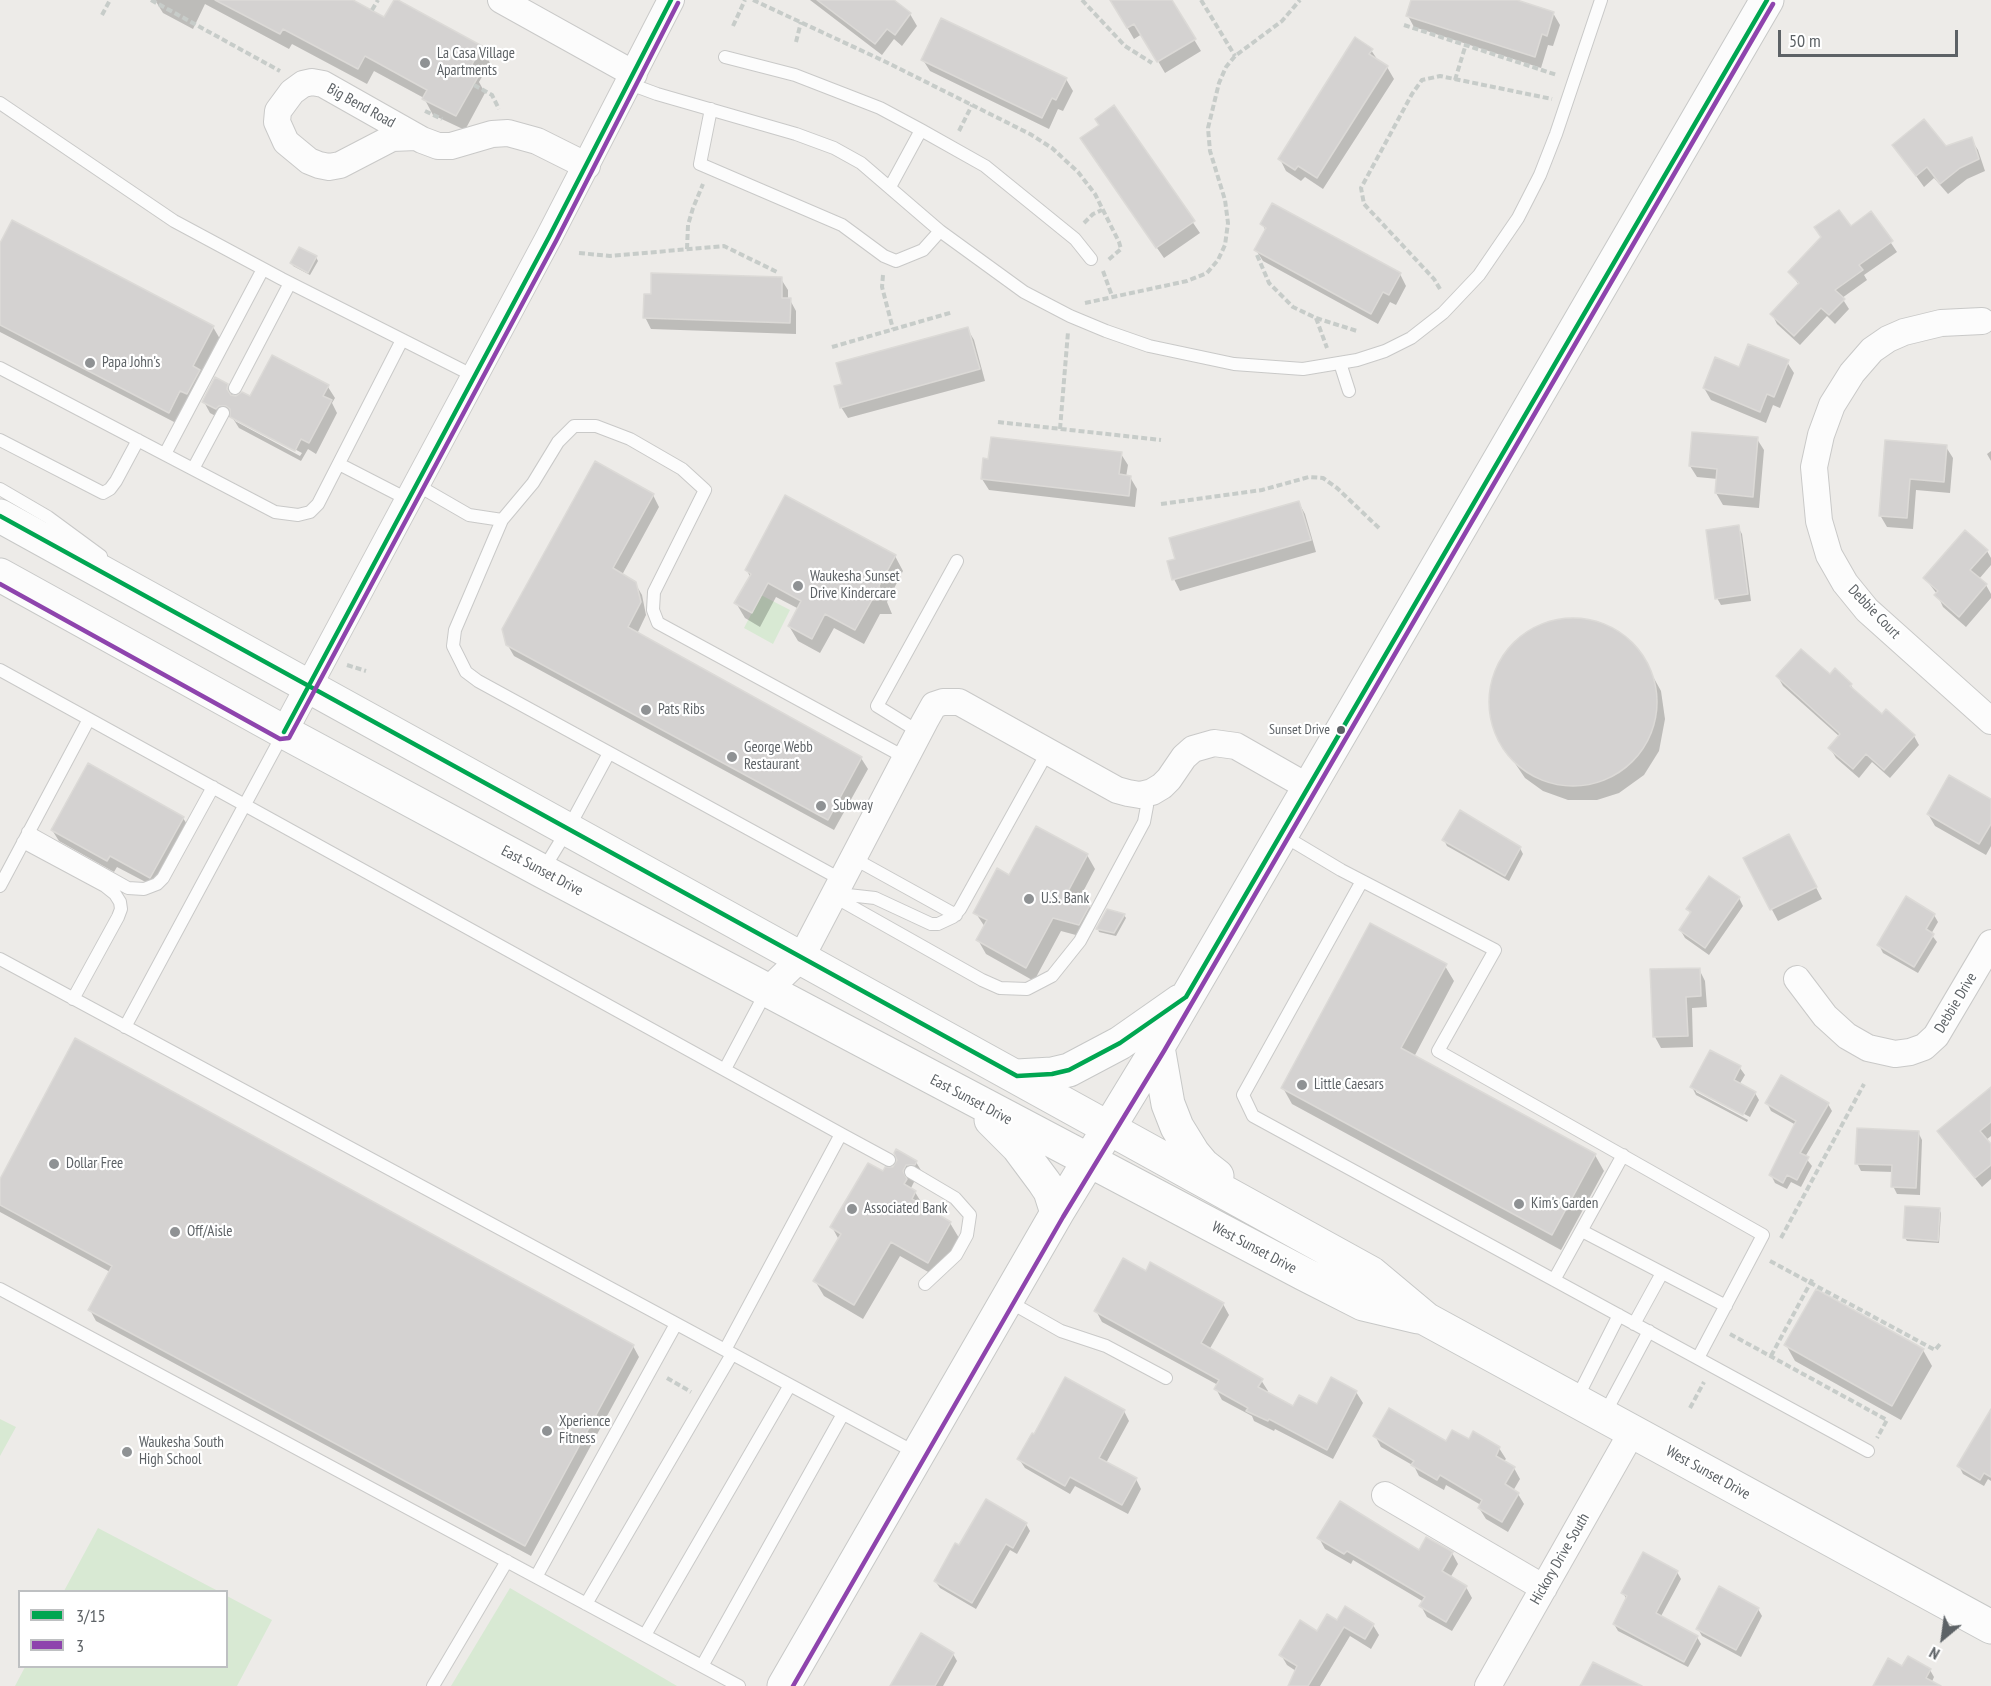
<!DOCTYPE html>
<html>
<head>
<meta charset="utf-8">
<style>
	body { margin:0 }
	#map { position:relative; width:1991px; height:1686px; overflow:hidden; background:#edebe8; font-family:"PT Sans Narrow",sans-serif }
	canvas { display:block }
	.legend { position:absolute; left:18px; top:1590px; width:210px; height:78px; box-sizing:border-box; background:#fff; border:2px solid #bec0c2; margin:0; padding:8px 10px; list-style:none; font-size:18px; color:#5d6266 }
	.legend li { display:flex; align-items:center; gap:12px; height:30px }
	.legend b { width:30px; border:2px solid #bec0c2 }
	.north { position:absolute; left:1913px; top:1608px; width:60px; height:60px; -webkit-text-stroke:4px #fff; paint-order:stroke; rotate:209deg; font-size:16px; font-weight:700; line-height:24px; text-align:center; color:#5d6266 }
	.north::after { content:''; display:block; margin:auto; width:21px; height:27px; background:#5d6266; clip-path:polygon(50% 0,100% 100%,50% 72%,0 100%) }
	.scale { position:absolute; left:1778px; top:30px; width:180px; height:27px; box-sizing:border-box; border:3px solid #5d6266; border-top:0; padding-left:8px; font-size:18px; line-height:21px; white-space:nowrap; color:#5d6266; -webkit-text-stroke:4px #fff; paint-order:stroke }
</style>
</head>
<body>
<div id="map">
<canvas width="1991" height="1686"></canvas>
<ul class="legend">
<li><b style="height:8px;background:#00a651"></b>3/15</li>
<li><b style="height:8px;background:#8e44ad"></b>3</li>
</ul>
<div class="north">N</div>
<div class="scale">50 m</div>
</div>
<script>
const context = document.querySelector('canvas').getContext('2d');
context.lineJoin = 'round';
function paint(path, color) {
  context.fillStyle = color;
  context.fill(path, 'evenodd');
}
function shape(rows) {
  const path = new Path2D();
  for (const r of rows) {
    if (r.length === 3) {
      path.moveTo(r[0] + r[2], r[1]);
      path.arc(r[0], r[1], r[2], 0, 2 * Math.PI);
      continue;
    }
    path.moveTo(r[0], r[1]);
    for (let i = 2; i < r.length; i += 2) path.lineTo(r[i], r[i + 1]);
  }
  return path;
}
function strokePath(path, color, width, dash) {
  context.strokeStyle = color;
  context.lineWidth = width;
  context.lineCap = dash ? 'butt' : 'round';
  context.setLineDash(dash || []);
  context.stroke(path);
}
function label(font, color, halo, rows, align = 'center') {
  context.font = font + ' "PT Sans Narrow",sans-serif';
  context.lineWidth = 4.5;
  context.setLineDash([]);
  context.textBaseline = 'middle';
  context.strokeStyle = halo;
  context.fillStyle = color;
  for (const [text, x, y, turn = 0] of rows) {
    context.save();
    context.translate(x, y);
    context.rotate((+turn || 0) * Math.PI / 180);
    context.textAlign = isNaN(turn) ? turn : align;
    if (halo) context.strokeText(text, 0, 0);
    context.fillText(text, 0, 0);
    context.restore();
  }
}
const green = shape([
	[761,595,790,610,773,644,744,628],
	[0,1419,16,1427,0,1456],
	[98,1528,218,1591,64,1591],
	[510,1588,677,1686,451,1686],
	[227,1596,272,1620,237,1686,15,1686,25,1667,226,1666]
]);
const shadow = shape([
	[155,0,350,0,385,19,481,47,490,63,479,82,485,93,465,130,433,115,424,98,374,71,367,84,292,44,289,49,205,4,193,29,163,13],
	[810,0,892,0,910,14,917,26,902,46,894,39,882,55],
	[1111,0,1170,0,1201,51,1165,73,1142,34,1134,39],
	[1413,0,1512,0,1553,13,1560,25,1553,46,1548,45,1541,68,1414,27,1408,16],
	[1371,50,1379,62,1387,67,1394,79,1323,189,1305,177,1301,181,1286,171,1280,159],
	[923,60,1066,79,1073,91,1063,111,1058,109,1049,129,930,71],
	[1114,107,1200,233,1164,258,1089,150,1100,125],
	[1971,139,1978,150,1985,171,1967,179,1948,194,1934,178,1924,187,1894,145,1945,147],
	[1871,213,1897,252,1864,275,1867,280,1842,298,1849,309,1835,324,1827,316,1800,345,1777,324,1772,314,1799,285,1790,272],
	[1262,224,1400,274,1406,286,1396,305,1390,302,1378,324,1263,261,1256,250,1266,231],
	[0,246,213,327,220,339,176,423,0,332],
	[316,257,318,261,310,275,293,266,292,263],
	[781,279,788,290,788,299,790,300,796,311,796,334,651,329,645,317],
	[967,328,974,340,985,381,848,418,841,407],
	[1787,362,1794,373,1780,408,1773,405,1766,423,1711,400,1704,388,1739,369],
	[227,385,234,397,251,398,328,387,335,398,332,403,337,413,316,454,308,449,301,461,239,428,232,417,226,417,223,420,210,413,204,402],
	[235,418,302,453,300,456,235,421],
	[1757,439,1764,450,1759,508,1723,505,1716,493,1718,479,1697,477,1690,466],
	[1887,441,1946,447,1953,458,1950,493,1916,490,1913,529,1887,527,1880,515],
	[1991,451,1991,461,1987,454],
	[1121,454,1128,465,1126,477,1130,477,1137,489,1135,507,989,490,982,479],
	[653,495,659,507,622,575,635,583,642,595,646,615,637,634,861,758,868,769,834,830,514,656,507,644],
	[1299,503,1305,514,1316,552,1180,591,1174,579],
	[1738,527,1742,534,1751,601,1721,605,1717,598],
	[1966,533,1987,551,1991,558,1991,565,1979,579,1986,585,1991,594,1991,598,1966,627,1943,607,1937,594,1925,578],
	[895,556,903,571,887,602,892,614,880,614,864,644,834,628,820,653,798,641,789,626,799,609,776,597,760,627,745,618,736,603,750,577,747,570],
	[1581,619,1603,625,1621,635,1640,653,1661,691,1665,719,1659,751,1644,775,1619,793,1597,800,1568,800,1543,791,1525,778,1502,744,1492,722,1491,689,1499,665,1512,646,1536,628,1558,621],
	[1830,676,1851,685,1855,693,1882,716,1914,736,1919,745,1890,778,1872,762,1859,778,1836,758,1830,748,1840,737,1783,686,1778,677],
	[1991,801,1991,846,1986,855,1935,826,1928,814],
	[183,818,190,829,157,888,117,867,114,872,59,841,52,830],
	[1037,828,1087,855,1095,869,1077,903,1089,906,1097,920,1087,938,1061,931,1034,981,986,954,978,940,985,927,975,912,1010,877],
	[1444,840,1520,848,1523,854,1509,881,1447,846],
	[1795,847,1822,899,1778,921,1745,859],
	[1739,898,1743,906,1709,955,1685,938,1681,931,1691,915,1688,909],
	[1124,915,1126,918,1116,936,1099,932,1098,929],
	[1934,915,1938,922,1931,934,1937,942,1918,973,1883,953,1879,945],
	[1445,966,1454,981,1414,1057,1595,1155,1604,1171,1561,1250,1292,1104,1283,1088],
	[1699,969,1705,981,1707,1007,1692,1008,1693,1047,1661,1048,1655,1037],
	[1710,1052,1740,1068,1745,1075,1739,1085,1755,1093,1759,1100,1750,1117,1696,1089,1696,1092,1748,1120,1747,1122,1696,1095,1692,1087],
	[1991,1089,1991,1136,1986,1140,1991,1147,1991,1179,1982,1187,1945,1141],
	[1767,1103,1828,1104,1832,1111,1805,1157,1812,1166,1801,1187,1791,1182,1787,1189,1775,1183,1771,1175,1796,1125,1771,1111],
	[1918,1132,1922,1140,1920,1195,1897,1194,1893,1186,1893,1172,1861,1171,1857,1163],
	[916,1162,925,1177,915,1180,911,1188,912,1190,915,1192,924,1207,950,1223,959,1238,937,1277,900,1256,863,1319,824,1296,815,1281,839,1240,832,1227,886,1169],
	[0,1182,633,1346,639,1357,531,1556,96,1321,90,1310,110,1272,0,1212],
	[1939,1209,1941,1213,1939,1243,1907,1241,1905,1238],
	[1146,1273,1223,1304,1229,1315,1209,1350,1261,1380,1268,1391,1266,1394,1294,1408,1318,1406,1331,1379,1356,1392,1363,1403,1333,1459,1275,1429,1274,1431,1254,1421,1252,1416,1222,1400,1216,1389,1218,1385,1102,1322,1096,1311],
	[1786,1345,1923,1350,1932,1366,1901,1420,1795,1361],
	[1124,1411,1129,1421,1106,1463,1136,1479,1141,1489,1128,1514,1075,1486,1070,1494,1025,1468,1019,1459],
	[1375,1436,1446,1443,1469,1441,1499,1448,1506,1459,1504,1461,1514,1468,1520,1479,1513,1491,1518,1494,1524,1504,1508,1532,1486,1519,1479,1508,1481,1505,1446,1485,1444,1490,1419,1476,1414,1466,1381,1447],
	[1991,1436,1991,1481,1988,1479,1984,1486,1963,1474,1959,1466],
	[1026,1524,1030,1531,1017,1554,1010,1550,976,1609,940,1588,935,1581,960,1547],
	[1319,1538,1420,1552,1452,1553,1458,1564,1450,1578,1466,1587,1472,1598,1452,1631,1427,1617,1421,1606,1424,1602,1353,1560,1351,1564,1325,1549],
	[1677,1572,1681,1579,1660,1618,1697,1637,1701,1644,1688,1667,1618,1631,1614,1624,1627,1600,1623,1593],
	[1758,1609,1762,1616,1741,1657,1702,1636,1698,1629],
	[1337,1622,1373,1625,1379,1635,1371,1649,1350,1636,1320,1686,1290,1686,1296,1671,1287,1665,1281,1655],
	[953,1654,957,1661,943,1686,892,1686],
	[1903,1668,1930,1670,1934,1677,1930,1686,1875,1686]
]);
const building = shape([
	[215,0,353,0,384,17,394,0,398,0,482,46,468,72,478,77,456,116,422,99,427,90,365,56,358,69,283,29,280,34,215,0],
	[817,0,894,0,911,13,895,35,887,29,875,44,817,0],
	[1110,0,1172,0,1196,39,1157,62,1134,24,1127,28,1110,0],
	[1411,0,1517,0,1554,12,1547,36,1542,34,1535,57,1406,16,1411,0],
	[941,18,1067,78,1056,100,1052,98,1042,118,921,60,941,18],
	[1355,37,1373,49,1369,54,1388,66,1317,178,1298,166,1295,170,1278,159,1355,37],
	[1114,105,1195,221,1156,248,1080,138,1099,125,1095,119,1114,105],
	[1924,119,1946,146,1972,137,1979,159,1960,168,1940,184,1927,167,1916,176,1892,145,1924,119],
	[1272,203,1401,273,1389,295,1383,292,1371,314,1254,250,1266,228,1260,224,1272,203],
	[1839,210,1851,226,1871,211,1893,241,1859,265,1863,270,1835,290,1845,299,1829,315,1821,308,1794,336,1770,314,1799,283,1788,272,1821,237,1814,227,1839,210],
	[12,220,214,326,193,366,200,370,187,394,180,391,169,413,0,325,0,243,12,220],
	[299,247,317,256,308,273,290,263,299,247],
	[651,273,782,277,782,298,791,298,790,323,643,318,644,294,651,294,651,273],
	[968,327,980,369,840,408,834,386,842,384,836,363,968,327],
	[1748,344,1789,360,1774,397,1767,394,1760,412,1703,388,1715,357,1739,367,1748,344],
	[272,355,329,385,323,396,332,400,309,443,301,439,295,451,230,417,230,409,226,406,219,406,216,409,202,402,215,377,228,384,227,389,231,395,236,396,242,392,250,396,272,355],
	[1692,432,1758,437,1753,497,1715,493,1717,469,1689,466,1692,432],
	[991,437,1122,452,1119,474,1131,476,1129,496,981,479,983,458,988,459,991,437],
	[1885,440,1947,445,1944,482,1910,479,1907,518,1879,516,1885,440],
	[595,461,654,494,613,568,636,582,641,602,628,627,862,757,828,820,506,645,502,629,595,461],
	[785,495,896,555,879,586,885,599,872,600,855,630,825,614,812,639,788,626,801,601,768,583,752,613,734,603,751,574,745,570,785,495],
	[1299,501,1311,540,1172,580,1167,561,1175,559,1169,538,1299,501],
	[1739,525,1748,594,1715,599,1706,530,1739,525],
	[1965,530,1988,550,1970,570,1987,584,1959,617,1934,595,1938,591,1923,578,1965,530],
	[1573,702,84],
	[1801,649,1830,674,1835,668,1852,684,1850,686,1882,714,1886,709,1915,735,1884,770,1866,754,1853,769,1828,748,1840,734,1776,676,1801,649],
	[88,763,184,817,150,878,110,856,107,861,51,830,88,763],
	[1949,775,1991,799,1991,824,1979,844,1927,814,1949,775],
	[1460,810,1521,847,1505,876,1442,840,1460,810],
	[1036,826,1088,854,1064,899,1090,905,1079,925,1053,918,1026,968,976,940,987,920,973,913,997,868,1009,875,1036,826],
	[1789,834,1817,887,1770,910,1743,858,1789,834],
	[1709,876,1740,897,1705,948,1679,930,1691,912,1686,909,1709,876],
	[1906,896,1935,914,1926,929,1934,934,1914,967,1877,945,1906,896],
	[1107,909,1125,914,1114,933,1096,929,1107,909],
	[1370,923,1447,964,1401,1048,1596,1154,1552,1235,1281,1088,1370,923],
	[1700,968,1701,996,1686,997,1688,1036,1653,1037,1650,969,1700,968],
	[75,1038,634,1345,525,1546,88,1310,112,1266,0,1205,0,1179,75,1038],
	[1710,1050,1741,1066,1734,1080,1756,1092,1743,1115,1690,1087,1710,1050],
	[1781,1075,1829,1103,1800,1153,1809,1157,1797,1180,1787,1175,1783,1183,1769,1175,1796,1121,1765,1103,1781,1075],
	[1991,1087,1991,1122,1980,1131,1991,1144,1991,1165,1975,1178,1937,1131,1991,1087],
	[1857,1128,1919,1131,1916,1188,1891,1187,1892,1165,1855,1164,1857,1128],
	[896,1149,917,1161,915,1165,906,1165,903,1171,907,1179,904,1184,916,1191,912,1199,951,1222,928,1263,891,1242,854,1305,813,1281,841,1234,830,1227,868,1163,883,1171,885,1167,893,1167,897,1160,894,1153,896,1149],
	[1905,1206,1940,1208,1938,1241,1903,1238,1905,1206],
	[1123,1258,1146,1271,1150,1262,1224,1303,1201,1343,1263,1379,1258,1387,1293,1406,1299,1395,1317,1404,1331,1377,1357,1391,1327,1450,1269,1419,1268,1421,1246,1411,1248,1408,1214,1389,1219,1380,1094,1311,1123,1258],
	[1816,1289,1924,1349,1892,1406,1784,1345,1816,1289],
	[1065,1377,1125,1410,1099,1458,1137,1478,1122,1505,1070,1477,1065,1486,1017,1459,1032,1433,1034,1434,1065,1377],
	[1389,1408,1446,1441,1452,1430,1469,1439,1473,1431,1500,1447,1496,1456,1515,1467,1505,1484,1519,1493,1502,1522,1478,1508,1482,1500,1440,1475,1437,1480,1411,1465,1414,1461,1373,1436,1389,1408],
	[1991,1409,1991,1477,1984,1473,1980,1480,1957,1466,1991,1409],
	[986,1499,1027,1523,1013,1548,1006,1544,972,1603,934,1581,955,1543,959,1545,986,1499],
	[1340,1501,1419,1550,1426,1537,1453,1552,1442,1571,1467,1586,1446,1622,1419,1606,1425,1597,1347,1551,1344,1554,1317,1538,1340,1501],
	[1643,1552,1678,1571,1656,1613,1698,1636,1684,1662,1613,1624,1627,1596,1621,1593,1643,1552],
	[1719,1586,1759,1608,1736,1650,1696,1629,1719,1586],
	[1345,1606,1374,1624,1365,1639,1344,1627,1308,1686,1288,1686,1297,1666,1279,1655,1300,1620,1317,1631,1327,1614,1337,1620,1345,1606],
	[921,1633,954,1653,935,1686,890,1686,921,1633],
	[1908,1656,1931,1669,1926,1678,1941,1686,1873,1686,1888,1658,1902,1666,1908,1656],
	[1593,1662,1642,1686,1580,1686,1593,1662]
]);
const path = shape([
	[151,0,280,71],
	[753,0,886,62,1030,134,1052,148,1078,172,1095,194,1119,242,1121,249,1107,261],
	[1082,0,1125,46,1152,63],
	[1201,0,1235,56],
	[372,10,378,0],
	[102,15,110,0],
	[1404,25,1557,75],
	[733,26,745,0],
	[796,42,801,22],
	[1455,80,1466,44],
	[474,85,492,95,499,109],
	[425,111,442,119],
	[959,131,972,105],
	[1084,223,1093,214,1102,210],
	[687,249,688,225,693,208,703,184],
	[579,253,610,256,724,246,779,273],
	[1257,255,1269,283,1293,307,1316,318,1357,331],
	[1103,271,1112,296],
	[883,275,882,287,893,329],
	[1440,289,1434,279,1364,204,1361,188,1412,94,1422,80,1440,76,1552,99],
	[1085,303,1187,281,1207,273,1218,260,1225,245,1228,223,1225,200,1210,151,1208,128,1219,83,1226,67,1235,56,1282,21,1300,0],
	[1316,318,1327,348],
	[832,347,953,312],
	[998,422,1161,440],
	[1060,429,1068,332],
	[1161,504,1262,490,1309,477,1323,478,1337,488,1381,530],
	[347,665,366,671],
	[1781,1238,1864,1084],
	[1770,1261,1935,1350,1941,1343],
	[1730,1334,1887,1420,1877,1438],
	[1771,1356,1813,1278],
	[667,1378,691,1392],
	[1690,1408,1704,1382]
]);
const lane = shape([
	[725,57,795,75,880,108,921,130,985,166,1075,239,1091,259],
	[630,84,657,94,796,134,834,148,861,163,940,231,1024,292,1070,316,1106,331,1149,346,1234,364,1303,369,1357,360,1385,351,1411,338,1443,313,1479,275,1518,218,1540,175,1556,134,1601,0],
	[0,103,174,221,282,279,474,376],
	[711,109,700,164,842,225,884,256,896,261,923,250,940,231],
	[890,187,921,130],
	[1340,363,1349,391],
	[0,368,275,512,298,515,310,512,318,504,402,340],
	[235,388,290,283],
	[0,440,103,493,110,489,116,481,138,440],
	[165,454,263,269],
	[339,464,409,500],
	[193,469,223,413],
	[417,485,469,515,502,520,533,483,558,442,574,426,596,426,630,439,682,469,705,490,654,592,653,610,658,623,906,758],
	[0,489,48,517,101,556],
	[502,520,455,630,453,646,466,672,478,681,842,880],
	[0,670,841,1134,725,1350],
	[919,732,877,706,957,561],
	[28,832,128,888,144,889,157,884,163,878,213,787],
	[1284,836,1341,870,1495,950,1438,1051,1763,1235,1698,1358],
	[23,842,105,886,115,894,120,902,121,909,118,917,73,999],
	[853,858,956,915],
	[543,870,568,829,609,753],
	[1362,881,1243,1095,1253,1116,1868,1451],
	[0,886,89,719],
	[833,896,982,980,1000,988,1027,989,1052,976,1080,941,1144,822,1147,806,1144,794],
	[834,896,848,895,875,898,931,924,938,924,953,917,960,909,1048,751],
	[0,959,916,1453],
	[125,1027,284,732],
	[725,1069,766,992],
	[841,1134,889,1160],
	[911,1172,955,1198,970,1215,967,1235,956,1255,925,1284],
	[1582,1231,1726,1306],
	[1554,1280,1623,1155],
	[0,1289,739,1686],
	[1008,1301,1061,1331,1106,1346,1166,1378],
	[1634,1324,1662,1273],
	[1576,1400,1619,1315],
	[1604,1415,1649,1331],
	[536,1577,676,1324],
	[586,1604,732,1354],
	[645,1635,790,1385],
	[702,1666,843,1414],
	[433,1686,507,1561]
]);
const street = shape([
	[501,0,634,74],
	[416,137,392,138,340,165,329,167,319,165,309,161,286,142,277,122,278,111,292,92,303,84,312,82,323,84,422,140,438,146,451,146,492,134,508,133,537,141,587,166],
	[1982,321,1941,323,1904,332,1888,339,1872,350,1852,373,1832,405,1821,435,1814,467,1819,521,1829,555,1845,583,1867,610,1991,721],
	[284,732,549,237,671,0],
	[1797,979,1825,1016,1847,1036,1868,1048,1895,1054,1910,1052,1924,1047,1936,1036,1991,943],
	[767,991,801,958,925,721,934,705,943,702,959,702,1117,790,1128,793,1140,795,1152,792,1162,786,1169,779,1184,757,1193,749,1214,743,1236,746,1308,787],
	[1385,1495,1544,1588],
	[1488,1686,1632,1432]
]);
const secondary = shape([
	[0,516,1371,1273,1426,1319,1991,1627],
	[0,575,284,732,542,871,1304,1274,1363,1304,1418,1317],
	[1158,1047,1168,1104,1177,1127,1193,1153,1203,1165,1217,1176],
	[1017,1076,1052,1074,1069,1070,1120,1043,1180,1001],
	[991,1120,1018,1147,1044,1182,1050,1191,1057,1213],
	[784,1686,1057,1213,1158,1047,1767,0]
]);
const bus1 = shape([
	[0,516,1017,1076,1052,1074,1069,1070,1120,1043,1186,997,1767,0],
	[284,732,549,237,671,0]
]);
const bus2 = shape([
	[0,584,280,739,289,738,556,241,678,3],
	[793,1686,1063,1217,1164,1051,1773,4]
]);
const markers = [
	[425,63,6,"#8f9294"],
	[90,363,6,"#8f9294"],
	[798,586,6,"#8f9294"],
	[646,710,6,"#8f9294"],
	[1341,730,5,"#5d6266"],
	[732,757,6,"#8f9294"],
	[821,806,6,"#8f9294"],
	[1029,899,6,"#8f9294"],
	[1302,1085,6,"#8f9294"],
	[54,1164,6,"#8f9294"],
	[1519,1204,6,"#8f9294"],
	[852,1209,6,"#8f9294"],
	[175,1232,6,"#8f9294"],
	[547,1431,6,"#8f9294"],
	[127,1452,6,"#8f9294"]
];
const busNames = [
	["Sunset Drive",1330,730]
];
const poiNames = [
	["La Casa Village",437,54],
	["Apartments",437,71],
	["Papa John's",102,363],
	["Waukesha Sunset",810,577],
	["Drive Kindercare",810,594],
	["Pats Ribs",658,710],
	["George Webb",744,748],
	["Restaurant",744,765],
	["Subway",833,806],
	["U.S. Bank",1041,899],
	["Little Caesars",1314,1085],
	["Dollar Free",66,1164],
	["Kim's Garden",1531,1204],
	["Associated Bank",864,1209],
	["Off/Aisle",187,1232],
	["Xperience",559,1422],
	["Fitness",559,1439],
	["Waukesha South",139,1443],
	["High School",139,1460]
];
const streetNames = [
	["Big Bend Road",361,106,29],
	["Debbie Court",1874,612,46],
	["East Sunset Drive",542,871,28],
	["Debbie Drive",1956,1003,-59],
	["East Sunset Drive",971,1100,28],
	["West Sunset Drive",1254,1248,28],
	["West Sunset Drive",1708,1473,29],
	["Hickory Drive South",1560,1559,-60]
];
paint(green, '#d8e9d3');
paint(shadow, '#0003');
paint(building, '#d4d2d1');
strokePath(building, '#dcdad7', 1.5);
strokePath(lane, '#c9c9c8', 14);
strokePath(street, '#c9c9c8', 28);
strokePath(secondary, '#c7c8c7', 35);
strokePath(path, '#c7ccc9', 4, [6, 3]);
strokePath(lane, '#fcfcfc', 12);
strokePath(street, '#fcfcfc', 26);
strokePath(secondary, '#fcfcfc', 33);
strokePath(bus1, '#00a651', 4.5);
strokePath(bus2, '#8e44ad', 4.5);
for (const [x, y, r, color] of markers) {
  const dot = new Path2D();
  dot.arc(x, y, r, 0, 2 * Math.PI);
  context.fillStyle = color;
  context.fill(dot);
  strokePath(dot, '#fff', 2);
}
label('14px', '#5d6266', '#fff', busNames, 'right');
label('15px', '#5d6266', '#fff', poiNames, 'left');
label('15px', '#5d6266', '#fff', streetNames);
</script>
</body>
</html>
